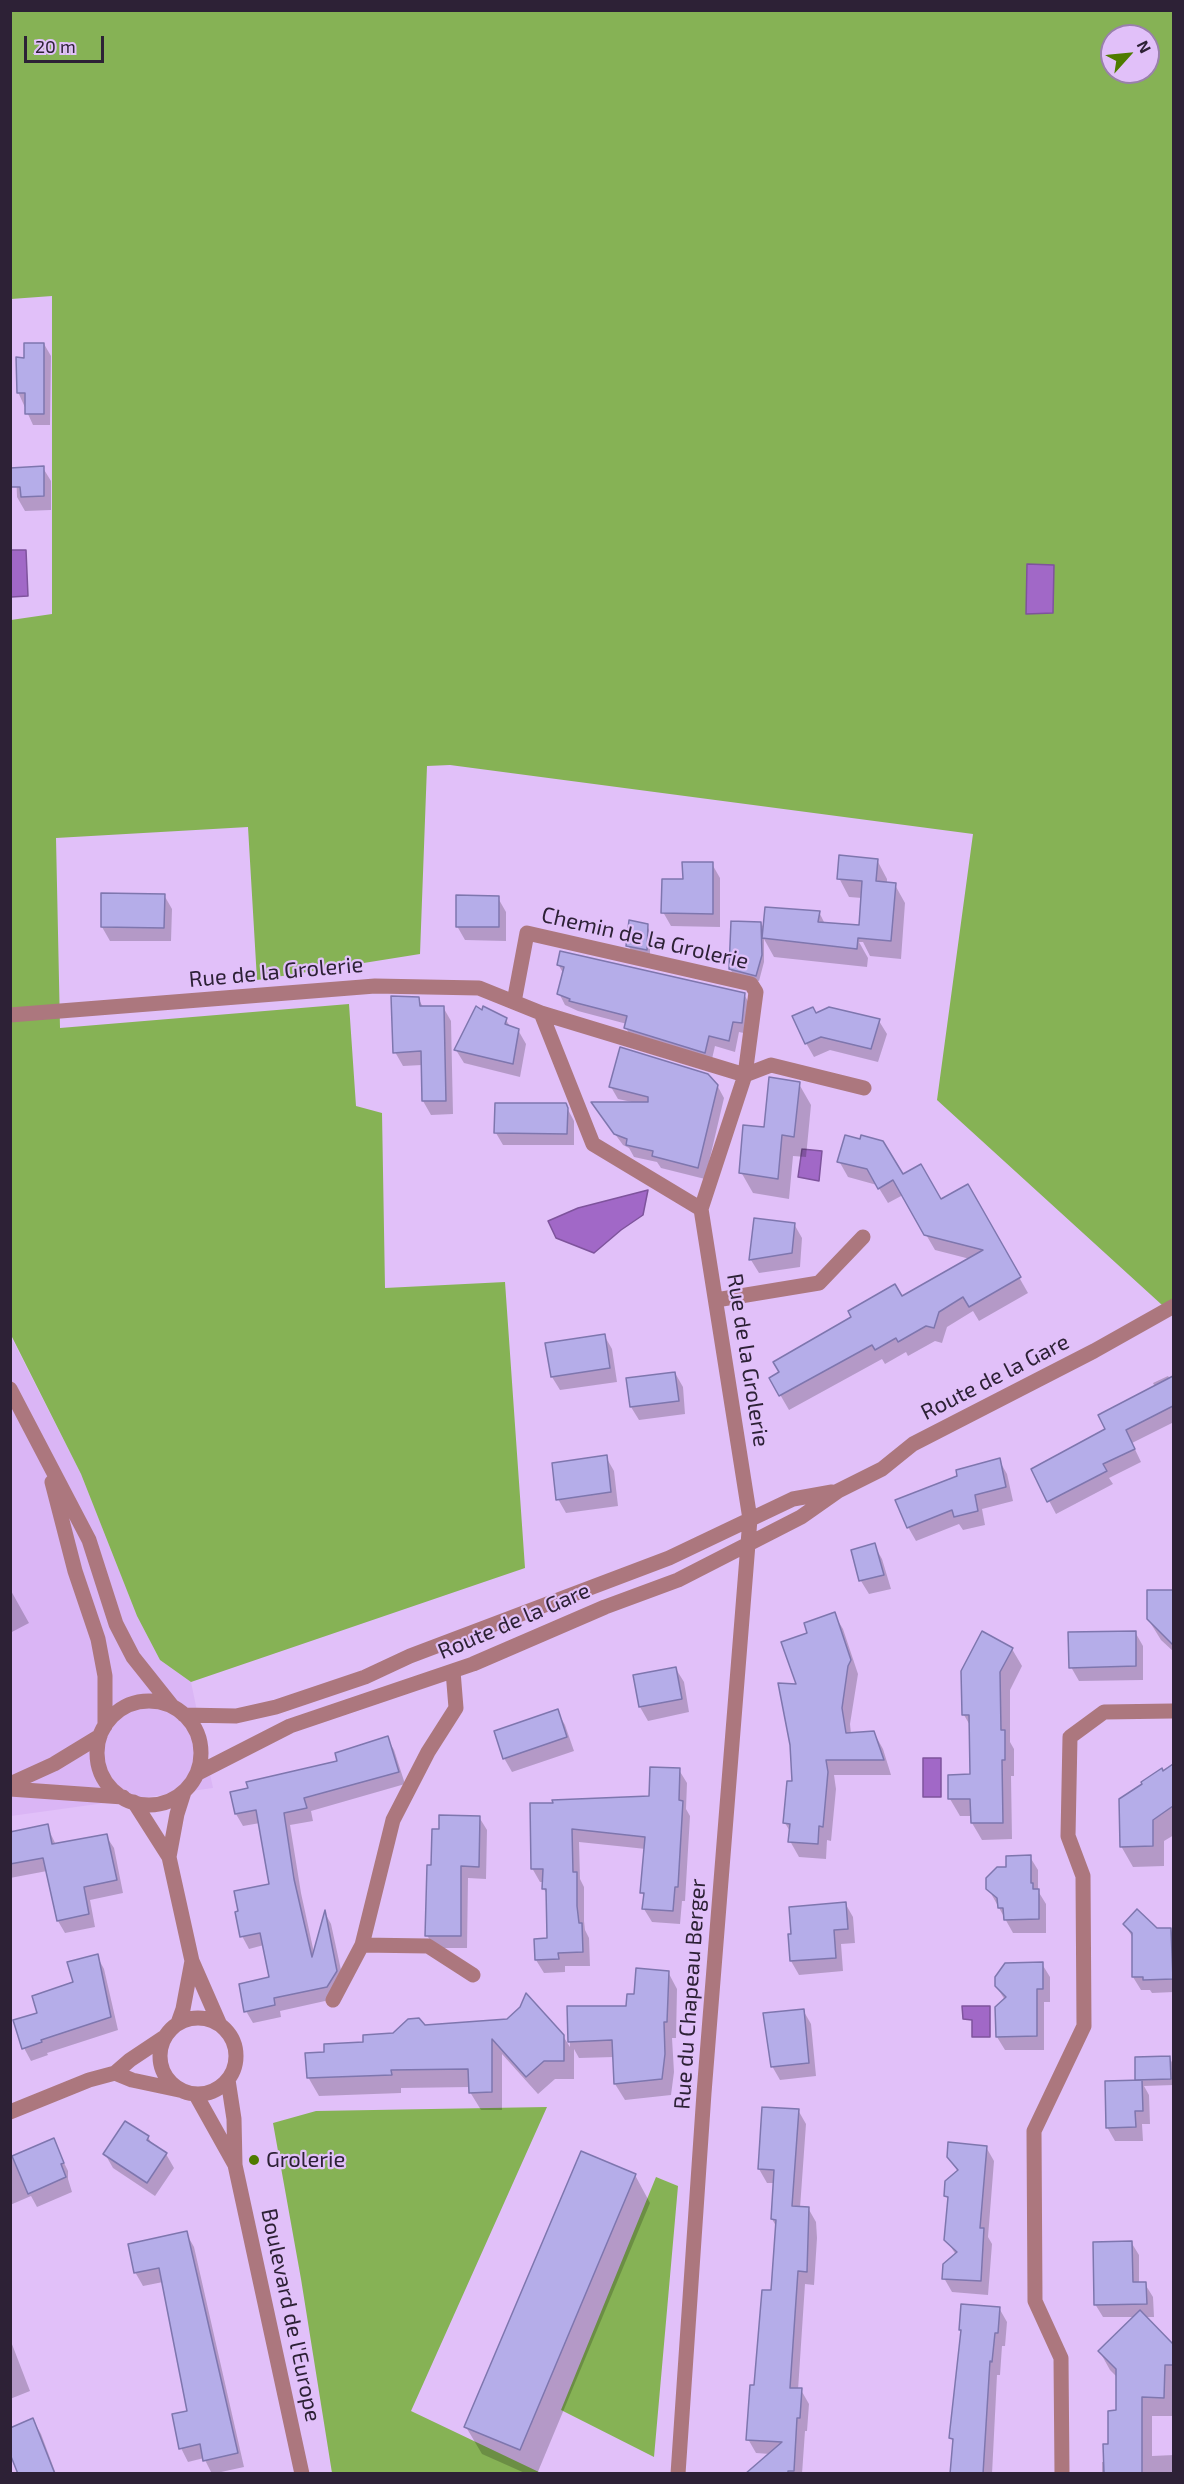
<!DOCTYPE html>
<html>
<head>
<meta charset="utf-8">
<style>
	body { margin:0 }
	#map { position:relative; width:1184px; height:2484px; overflow:hidden; background:#e1c0f9; font-family:"Exo 2",sans-serif }
	canvas { display:block }
	.frame { position:absolute; inset:0; border:12px solid #2d2136; pointer-events:none }
	.north { position:absolute; left:1100px; top:24px; width:60px; height:60px; box-sizing:border-box; background:#e1c0f9; border:2px solid #9980ab; border-radius:50%; rotate:63deg; font-size:16px; font-weight:700; line-height:24px; text-align:center; color:#2d2136 }
	.north::after { content:''; display:block; margin:auto; width:21px; height:27px; background:#4e7b00; clip-path:polygon(50% 0,100% 100%,50% 72%,0 100%) }
	.scale { position:absolute; left:24px; top:36px; width:80px; height:27px; box-sizing:border-box; border:3px solid #2d2136; border-top:0; padding-left:8px; font-size:18px; line-height:21px; white-space:nowrap; color:#2d2136; -webkit-text-stroke:4px #e1c0f9; paint-order:stroke }
</style>
</head>
<body>
<div id="map">
<canvas width="1184" height="2484"></canvas>
<div class="frame"></div>
<div class="north">N</div>
<div class="scale">20 m</div>
</div>
<script>
const context = document.querySelector('canvas').getContext('2d');
context.lineJoin = 'round';
function paint(path, color) {
  context.fillStyle = color;
  context.fill(path, 'evenodd');
}
function shape(rows) {
  const path = new Path2D();
  for (const r of rows) {
    if (r.length === 3) {
      path.moveTo(r[0] + r[2], r[1]);
      path.arc(r[0], r[1], r[2], 0, 2 * Math.PI);
      continue;
    }
    path.moveTo(r[0], r[1]);
    for (let i = 2; i < r.length; i += 2) path.lineTo(r[i], r[i + 1]);
  }
  return path;
}
function strokePath(path, color, width, dash) {
  context.strokeStyle = color;
  context.lineWidth = width;
  context.lineCap = dash ? 'butt' : 'round';
  context.setLineDash(dash || []);
  context.stroke(path);
}
function label(font, color, halo, rows, align = 'center') {
  context.font = font + ' "Exo 2",sans-serif';
  context.lineWidth = 4.5;
  context.setLineDash([]);
  context.textBaseline = 'middle';
  context.strokeStyle = halo;
  context.fillStyle = color;
  for (const [text, x, y, turn = 0] of rows) {
    context.save();
    context.translate(x, y);
    context.rotate((+turn || 0) * Math.PI / 180);
    context.textAlign = isNaN(turn) ? turn : align;
    if (halo) context.strokeText(text, 0, 0);
    context.fillText(text, 0, 0);
    context.restore();
  }
}
const built = shape([
	[10,1335,81,1474,137,1616,160,1660,191,1682,213,1788,11,1816]
]);
const green = shape([
	[11,11,1173,11,1173,1315,937,1100,973,834,450,765,427,766,420,954,257,980,248,827,56,838,60,1028,349,1004,356,1106,382,1113,385,1288,505,1282,525,1568,191,1682,160,1660,137,1616,81,1474,11,1335,11,620,52,614,52,296,11,299],
	[1112,36,1148,36,1148,72,1112,72],
	[547,2107,411,2411,541,2473,332,2473,301,2279,273,2123,316,2111],
	[656,2177,678,2186,654,2457,561,2410]
]);
const water = shape([
	[11,550,26,550,28,596,11,597,11,550],
	[1027,564,1054,565,1053,613,1026,614,1027,564],
	[802,1149,822,1151,819,1181,798,1177,802,1149],
	[648,1190,643,1215,621,1230,594,1253,556,1238,548,1221,578,1208,648,1190],
	[923,1758,941,1758,941,1797,923,1797,923,1758],
	[962,2006,990,2006,990,2037,972,2037,972,2020,963,2019,962,2006]
]);
const shadow = shape([
	[44,344,51,356,50,425,33,425,18,392,26,359],
	[43,468,51,481,51,510,25,511,17,497,16,469],
	[877,860,887,879,887,884,895,885,905,903,901,959,870,956,863,942,859,942,868,958,867,967,774,957,764,939,764,962,759,981,734,975,730,969,761,923,765,930,819,912,825,924,860,926,862,898,849,897,839,878],
	[712,864,720,878,720,927,671,926,663,912,684,881],
	[164,895,172,909,171,941,110,941,102,927],
	[498,898,506,912,506,941,465,940,457,926],
	[647,925,650,932,650,956,632,952,628,945],
	[561,952,745,996,751,1007,748,1034,739,1032,735,1052,715,1046,711,1063,632,1039,626,1028,627,1024,578,1011,565,1005,559,993,563,973,558,964],
	[418,998,423,1007,443,1007,451,1021,453,1114,431,1115,423,1101,422,1065,403,1066,395,1052],
	[816,1015,879,1021,887,1034,878,1062,830,1050,814,1057,806,1043],
	[506,1020,511,1028,518,1030,526,1044,520,1077,464,1063,456,1050],
	[799,1084,811,1105,806,1157,793,1156,789,1199,753,1193,741,1172,765,1129],
	[717,1085,724,1098,705,1179,661,1168,657,1162,634,1157,629,1148,623,1145,593,1104,632,1102,618,1099,611,1087],
	[565,1104,574,1121,574,1145,503,1145,496,1133],
	[839,1161,902,1176,941,1201,967,1186,1028,1293,979,1321,973,1311,947,1327,942,1343,935,1341,908,1356,906,1352,885,1364,882,1359,789,1410,771,1379,970,1259,935,1250,903,1195,888,1203,877,1185,848,1177],
	[755,1220,794,1224,802,1238,800,1267,759,1273,751,1260],
	[604,1335,612,1349,617,1382,560,1390,552,1377],
	[675,1373,683,1387,685,1414,639,1420,631,1407],
	[1168,1376,1174,1385,1174,1422,1132,1443,1141,1462,1109,1478,1113,1484,1056,1514,1033,1470,1107,1429,1155,1387,1153,1383],
	[606,1457,614,1471,618,1506,566,1513,558,1499],
	[999,1460,1007,1474,1013,1501,982,1509,985,1525,963,1530,959,1524,916,1541,908,1527],
	[874,1545,882,1559,891,1589,869,1594,861,1581],
	[10,1589,29,1623,10,1633],
	[1174,1590,1174,1652,1161,1640,1148,1619],
	[834,1614,843,1629,858,1674,850,1724,851,1734,874,1733,883,1749,891,1775,834,1775,836,1789,831,1841,827,1840,826,1859,799,1857,790,1841,791,1833,785,1823,793,1783,798,1686,809,1634],
	[1135,1632,1143,1646,1143,1680,1079,1681,1071,1667],
	[1012,1649,1022,1666,1010,1690,1010,1742,1014,1749,1014,1776,1011,1776,1012,1839,982,1840,972,1823,972,1816,960,1816,950,1799,972,1775,971,1727,964,1715],
	[676,1669,684,1682,689,1712,648,1721,640,1707],
	[557,1711,565,1725,574,1751,512,1772,504,1758],
	[387,1738,394,1750,405,1784,311,1811,313,1821,290,1825,301,1893,314,1953,325,1913,331,1924,344,1984,334,1999,280,2011,281,2017,253,2023,246,2011,271,1979,264,1945,249,1949,242,1936,271,1885,260,1823,243,1826,236,1814,232,1793,339,1762],
	[1174,1763,1174,1835,1164,1841,1164,1866,1133,1867,1121,1846,1144,1785,1143,1782],
	[679,1770,687,1783,686,1809,690,1816,685,1901,682,1901,680,1924,652,1922,644,1909,645,1898,642,1893,646,1849,579,1842,580,1879,584,1887,584,1921,585,1930,589,1938,590,1966,565,1966,565,1972,544,1973,536,1960,549,1940,548,1896,544,1889,544,1882,540,1882,532,1868,532,1805,650,1798],
	[479,1817,487,1830,486,1879,468,1878,467,1948,434,1948,427,1935,433,1866],
	[47,1826,56,1845,106,1836,114,1848,123,1893,90,1900,95,1927,65,1933,58,1921,47,1871,10,1878,10,1833],
	[1030,1857,1038,1870,1038,1891,1046,1904,1046,1933,1013,1933,988,1888,1007,1868],
	[845,1903,853,1917,855,1943,841,1944,843,1971,799,1975,791,1961,789,1936],
	[1125,1925,1156,1930,1170,1930,1174,1935,1174,1992,1152,1993,1150,1990,1141,1990,1133,1977,1133,1938],
	[97,1956,104,1969,118,2030,47,2053,48,2055,31,2061,24,2048,39,2014,75,1983],
	[1042,1964,1050,1977,1050,2002,1044,2002,1044,2050,1005,2050,997,2037,1005,2000,996,1986],
	[668,1972,677,1989,676,2038,672,2038,674,2072,671,2095,625,2100,615,2084,614,2057,579,2058,574,2049,574,2079,555,2079,538,2094,502,2054,502,2110,481,2110,470,2092,470,2087,401,2088,401,2093,319,2096,308,2077,326,2053,425,2026,563,2036,570,2047,569,2008,628,2007,635,1995],
	[803,2010,811,2024,816,2076,780,2080,772,2066],
	[1169,2057,1173,2064,1174,2085,1144,2086,1149,2095,1150,2124,1142,2124,1143,2141,1115,2141,1107,2127,1138,2082,1137,2080],
	[798,2110,806,2124,800,2208,808,2208,816,2222,817,2238,814,2285,805,2284,798,2390,801,2390,809,2404,807,2431,805,2431,802,2474,750,2474,770,2454,756,2453,748,2439,772,2292,777,2228,772,2219,774,2183,767,2183,759,2169],
	[148,2137,153,2146,166,2154,174,2168,155,2196,113,2168,105,2154],
	[53,2140,68,2171,68,2179,72,2192,37,2207,31,2196,10,2205,10,2158],
	[986,2147,994,2161,988,2237,992,2244,988,2295,952,2292,944,2278,956,2255,946,2239,949,2202,946,2196,958,2172,949,2156],
	[635,2175,650,2203,537,2474,527,2474,482,2454,466,2427],
	[186,2233,194,2247,244,2467,212,2474,204,2458,188,2462,181,2448,189,2413,163,2282,143,2286,135,2272],
	[1131,2242,1139,2255,1139,2284,1145,2284,1153,2297,1154,2317,1144,2317,1174,2347,1174,2416,1152,2416,1152,2456,1174,2455,1174,2474,1102,2474,1102,2462,1105,2462,1110,2445,1117,2412,1117,2377,1110,2370,1100,2352,1136,2317,1103,2317,1095,2304],
	[999,2308,1007,2322,1005,2346,1002,2346,1000,2375,997,2375,992,2474,952,2474,954,2444,951,2438,962,2333,960,2330],
	[10,2339,30,2391,10,2399],
	[33,2420,41,2434,56,2474,20,2474]
]);
const building = shape([
	[24,343,44,343,44,414,25,414,25,393,17,393,16,357,24,358,24,343],
	[44,466,44,496,21,497,20,487,10,487,10,468,44,466],
	[839,855,878,859,876,881,896,883,891,941,858,938,857,949,762,938,765,907,820,911,818,922,859,925,862,881,837,879,839,855],
	[682,862,713,862,713,914,661,913,662,879,683,879,682,862],
	[101,893,165,894,164,928,101,927,101,893],
	[456,895,499,896,499,927,456,927,456,895],
	[629,920,648,924,647,950,626,946,629,920],
	[731,921,761,922,762,955,756,976,729,969,731,921],
	[560,951,745,993,742,1023,733,1022,729,1041,709,1036,705,1053,624,1028,627,1016,569,1001,570,999,557,994,564,967,557,965,560,951],
	[391,996,419,997,420,1006,444,1006,446,1101,422,1101,421,1051,393,1053,391,996],
	[476,1006,482,1010,483,1006,507,1018,505,1024,519,1029,513,1064,454,1050,476,1006],
	[813,1007,816,1013,829,1007,880,1019,871,1049,821,1037,805,1044,792,1016,813,1007],
	[620,1047,708,1074,718,1085,698,1168,652,1156,653,1151,626,1145,627,1139,614,1134,591,1102,648,1102,648,1097,609,1087,620,1047],
	[769,1077,800,1082,794,1137,782,1135,778,1179,739,1173,743,1125,764,1127,769,1077],
	[495,1103,566,1103,568,1108,567,1134,494,1133,495,1103],
	[845,1135,860,1139,861,1135,883,1141,903,1174,921,1164,941,1199,968,1184,1021,1277,969,1307,963,1297,939,1312,934,1328,926,1326,898,1342,896,1338,875,1350,872,1345,779,1396,769,1378,779,1372,773,1362,851,1317,848,1311,895,1284,902,1296,983,1250,924,1235,893,1180,878,1189,867,1169,837,1162,845,1135],
	[754,1218,795,1223,792,1253,749,1260,754,1218],
	[605,1334,610,1368,551,1377,545,1343,605,1334],
	[675,1372,679,1401,630,1407,626,1378,675,1372],
	[1173,1376,1173,1406,1126,1430,1135,1449,1103,1464,1107,1471,1047,1502,1031,1469,1105,1429,1098,1415,1173,1376],
	[607,1455,611,1492,556,1500,552,1463,607,1455],
	[1000,1458,1006,1487,975,1495,978,1511,954,1517,952,1510,907,1528,895,1500,957,1476,956,1470,1000,1458],
	[875,1543,884,1575,859,1581,851,1550,875,1543],
	[1147,1590,1173,1590,1173,1645,1147,1619,1147,1590],
	[835,1612,851,1660,848,1666,842,1708,846,1733,874,1731,884,1760,826,1760,828,1772,823,1827,819,1826,818,1844,788,1842,790,1824,783,1823,787,1781,792,1781,790,1745,778,1683,796,1684,781,1642,807,1633,804,1623,835,1612],
	[982,1631,1013,1648,1000,1672,1001,1730,1005,1730,1005,1760,1002,1760,1003,1823,971,1823,970,1799,948,1799,948,1775,970,1774,969,1715,962,1715,961,1671,982,1631],
	[1136,1631,1136,1666,1069,1668,1068,1632,1136,1631],
	[676,1667,682,1699,639,1707,633,1675,676,1667],
	[558,1709,567,1737,503,1759,494,1731,558,1709],
	[388,1736,399,1772,304,1798,307,1808,284,1813,294,1879,312,1957,325,1910,337,1971,327,1987,274,1998,275,2005,244,2012,239,1984,269,1977,260,1933,240,1937,235,1912,238,1911,234,1891,269,1884,256,1810,235,1814,230,1792,248,1788,246,1782,337,1761,335,1753,388,1736],
	[1173,1764,1173,1806,1153,1820,1153,1846,1120,1847,1119,1799,1142,1784,1141,1782,1162,1768,1163,1771,1173,1764],
	[650,1767,680,1768,679,1800,683,1801,678,1887,675,1887,673,1911,642,1909,644,1893,640,1893,645,1837,572,1829,573,1872,577,1872,577,1906,579,1923,582,1923,583,1952,558,1953,559,1959,535,1960,534,1939,547,1938,546,1889,542,1889,543,1869,531,1869,530,1803,553,1803,552,1800,649,1796,650,1767],
	[439,1815,480,1816,479,1867,461,1866,461,1936,425,1936,427,1865,431,1865,432,1829,439,1829,439,1815],
	[48,1824,52,1844,107,1834,117,1880,84,1887,89,1914,57,1921,43,1858,10,1864,10,1832,48,1824],
	[1031,1855,1031,1883,1033,1883,1033,1889,1039,1889,1039,1919,1004,1920,1003,1908,998,1908,997,1898,986,1889,986,1878,997,1867,1006,1867,1006,1856,1031,1855],
	[846,1902,848,1929,834,1930,836,1958,790,1961,788,1934,791,1934,789,1907,846,1902],
	[1137,1909,1157,1928,1171,1928,1173,1979,1143,1980,1143,1977,1132,1977,1132,1933,1123,1924,1137,1909],
	[98,1954,111,2017,41,2040,42,2042,22,2049,13,2020,37,2013,32,1996,73,1982,67,1962,98,1954],
	[1043,1962,1043,1989,1037,1989,1037,2036,996,2037,995,2007,1006,1997,995,1986,995,1977,1005,1963,1043,1962],
	[636,1968,669,1971,667,2022,664,2022,665,2054,662,2079,614,2084,612,2040,568,2042,567,2006,626,2006,627,1994,634,1994,636,1968],
	[526,1993,564,2035,564,2061,544,2061,526,2077,492,2039,492,2092,469,2093,468,2069,391,2070,392,2075,307,2078,305,2053,324,2052,324,2044,363,2042,363,2035,393,2033,408,2019,419,2018,425,2025,507,2019,520,2007,526,1993],
	[804,2009,809,2063,771,2067,763,2013,804,2009],
	[1170,2056,1171,2079,1135,2080,1135,2057,1170,2056],
	[1142,2080,1143,2111,1135,2111,1136,2127,1106,2128,1105,2081,1142,2080],
	[762,2107,799,2109,792,2206,809,2207,807,2272,798,2271,790,2388,802,2388,800,2418,797,2418,794,2471,788,2471,788,2474,745,2474,782,2442,746,2440,750,2385,754,2385,762,2290,771,2290,776,2220,771,2219,774,2170,758,2169,762,2107],
	[125,2121,149,2136,147,2140,167,2153,147,2183,103,2154,125,2121],
	[54,2138,64,2163,61,2164,66,2177,28,2194,12,2156,54,2138],
	[948,2142,987,2146,980,2228,984,2228,981,2281,942,2279,943,2264,957,2252,944,2240,948,2197,944,2196,945,2181,958,2170,947,2157,948,2142],
	[581,2151,636,2174,520,2450,464,2427,581,2151],
	[187,2231,238,2453,203,2461,200,2444,179,2449,172,2414,187,2411,159,2268,134,2273,128,2244,187,2231],
	[1132,2241,1133,2282,1146,2282,1147,2304,1094,2305,1093,2242,1132,2241],
	[961,2304,1000,2307,998,2333,995,2333,992,2362,990,2361,983,2474,950,2474,953,2439,949,2438,961,2330,959,2330,961,2304],
	[1140,2310,1173,2344,1173,2365,1165,2365,1164,2398,1142,2397,1142,2474,1104,2474,1103,2444,1108,2444,1108,2411,1116,2410,1116,2369,1098,2351,1140,2310],
	[33,2418,55,2474,18,2474,10,2454,10,2428,33,2418]
]);
const minor = shape([
	[514,1002,527,933,751,984,756,992,745,1075,771,1065,864,1088],
	[541,1013,593,1144,701,1209],
	[10,1015,375,986,479,988,541,1013,745,1075,701,1209,750,1519,704,2093,678,2474],
	[716,1300,819,1283,863,1237],
	[10,1389,89,1540,116,1624,133,1657,172,1706],
	[52,1482,75,1571,98,1639,105,1676,105,1726],
	[149,1753,52],
	[184,1715,236,1716,276,1707,365,1677,410,1656,669,1558,793,1499,832,1492],
	[198,1773,290,1726,473,1664,605,1607,678,1580,801,1517,838,1491,882,1469,913,1444,1094,1351,1174,1306],
	[10,1784,54,1764,100,1736],
	[10,1789,123,1797],
	[134,1802,169,1857,192,1961,220,2025],
	[169,1857,177,1814,184,1792],
	[362,1945,428,1946,473,1975],
	[333,2000,362,1945,393,1820,428,1752,456,1708,453,1671],
	[198,2056,38],
	[178,2023,183,2009,192,1961],
	[115,2073,132,2080,179,2090],
	[228,2080,234,2119,235,2165,302,2474],
	[196,2095,234,2163],
	[10,2112,89,2080,115,2073,130,2060,163,2038],
	[1062,2474,1061,2358,1035,2301,1034,2131,1084,2026,1083,1876,1068,1836,1070,1737,1104,1712,1172,1711]
]);
const markers = [
	[254,2160,6,"#4e7b00"]
];
const streetNames = [
	["Chemin de la Grolerie",645,938,13],
	["Rue de la Grolerie",276,972,-5],
	["Rue de la Grolerie",748,1360,81],
	["Route de la Gare",995,1377,-27],
	["Route de la Gare",514,1621,-23],
	["Rue du Chapeau Berger",690,1994,-86],
	["Boulevard de l'Europe",291,2315,78]
];
const poiNames = [
	["Grolerie",266,2160]
];
paint(built, '#dab5f5');
paint(green, '#86b255');
paint(water, '#a168c7');
strokePath(water, '#7e539c', 1.5);
paint(shadow, '#0003');
paint(building, '#b5ade9');
strokePath(building, '#7e76ae', 1.5);
strokePath(minor, '#ac777e', 15);
for (const [x, y, r, color] of markers) {
  const dot = new Path2D();
  dot.arc(x, y, r, 0, 2 * Math.PI);
  context.fillStyle = color;
  context.fill(dot);
  strokePath(dot, '#e1c0f9', 2);
}
label('22px', '#2d2136', '#e1c0f9', streetNames);
label('22px', '#2d2136', '#e1c0f9', poiNames, 'left');
</script>
</body>
</html>
